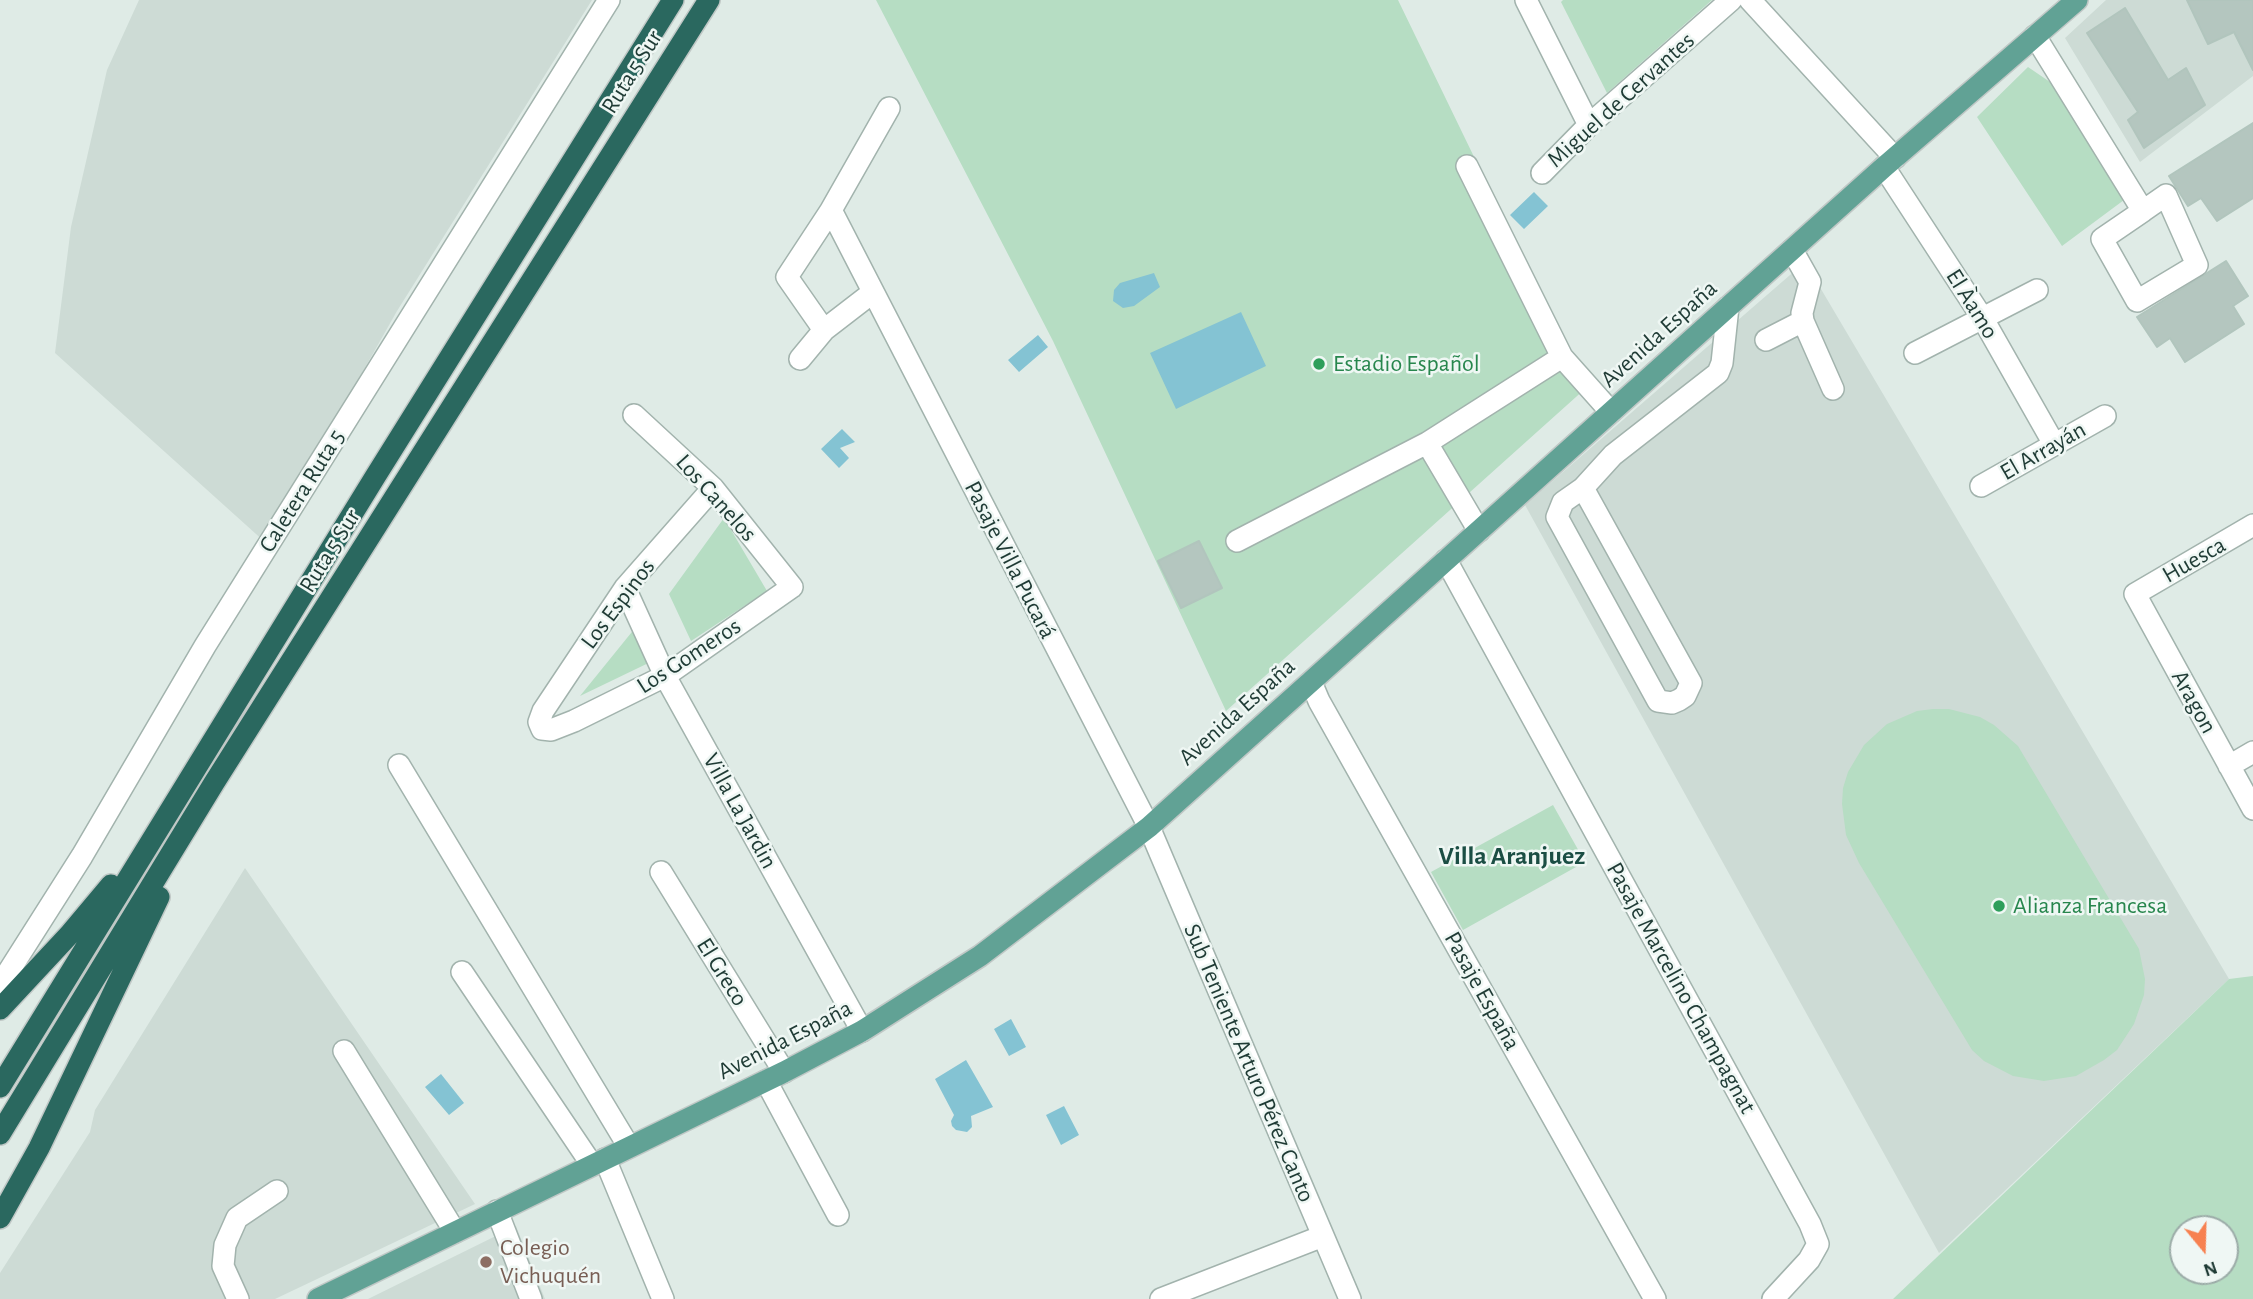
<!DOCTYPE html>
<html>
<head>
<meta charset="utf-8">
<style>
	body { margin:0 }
	#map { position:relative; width:2253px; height:1299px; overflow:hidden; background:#dfebe6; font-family:"Alegreya Sans",sans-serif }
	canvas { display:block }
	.north { position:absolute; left:2169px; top:1215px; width:70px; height:70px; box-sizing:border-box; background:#eff7f4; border:2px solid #9caca8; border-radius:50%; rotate:161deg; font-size:19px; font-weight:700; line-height:28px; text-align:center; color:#1f3b35 }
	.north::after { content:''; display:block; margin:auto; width:24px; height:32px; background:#f78150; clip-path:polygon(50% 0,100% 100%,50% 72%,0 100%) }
</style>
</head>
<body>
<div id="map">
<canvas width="2253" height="1299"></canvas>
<div class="north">N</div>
</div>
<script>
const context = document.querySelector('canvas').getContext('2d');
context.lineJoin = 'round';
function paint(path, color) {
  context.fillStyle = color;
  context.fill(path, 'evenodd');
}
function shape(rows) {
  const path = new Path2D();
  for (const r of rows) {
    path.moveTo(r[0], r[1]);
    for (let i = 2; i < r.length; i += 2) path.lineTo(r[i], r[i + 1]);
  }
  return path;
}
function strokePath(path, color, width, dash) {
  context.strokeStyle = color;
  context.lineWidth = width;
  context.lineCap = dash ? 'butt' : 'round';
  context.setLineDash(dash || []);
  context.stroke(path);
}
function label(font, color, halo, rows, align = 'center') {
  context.font = font + ' "Alegreya Sans",sans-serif';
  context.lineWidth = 5;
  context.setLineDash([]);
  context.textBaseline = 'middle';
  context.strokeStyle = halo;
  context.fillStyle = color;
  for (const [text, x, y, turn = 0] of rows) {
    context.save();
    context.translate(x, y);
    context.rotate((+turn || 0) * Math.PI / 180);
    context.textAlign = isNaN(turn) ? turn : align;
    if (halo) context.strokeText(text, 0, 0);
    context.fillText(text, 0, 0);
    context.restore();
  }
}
const built = shape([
	[139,0,592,0,397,311,266,543,55,353,71,227,107,70],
	[2106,0,2253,0,2253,76,2140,162,2065,38],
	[1805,262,2229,979,1939,1253,1525,505],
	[245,868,475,1204,275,1299,0,1299,0,1273,90,1132,95,1110],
	[516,1226,545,1299,368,1299]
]);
const green = shape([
	[876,0,1398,0,1586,388,1226,711,1053,341],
	[1563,0,1712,0,1607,93,1561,2],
	[2028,67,2050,82,2124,200,2062,246,1977,117],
	[724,518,767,591,691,641,669,594],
	[644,617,663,656,580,696],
	[1933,709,1949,709,1980,717,1994,725,2018,746,2139,949,2145,979,2144,995,2134,1024,2117,1050,2104,1060,2076,1076,2044,1081,2013,1076,1984,1061,1972,1050,1859,863,1846,835,1842,804,1843,788,1848,772,1864,745,1887,724,1917,711],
	[1553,805,1585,862,1463,930,1431,872],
	[2253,976,2253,1299,1893,1299,2229,979],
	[2183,1229,2225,1229,2225,1271,2183,1271]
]);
const water = shape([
	[1534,192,1548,206,1524,229,1510,215],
	[1154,273,1160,287,1134,306,1123,308,1113,301,1114,290,1120,283],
	[1241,312,1266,366,1176,409,1150,353],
	[1038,335,1048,347,1019,372,1008,360],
	[842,429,855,442,840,448,849,458,839,468,821,449],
	[1011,1019,1026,1047,1009,1056,994,1029],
	[966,1060,993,1107,971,1116,972,1127,967,1132,956,1130,952,1126,951,1121,954,1115,935,1079],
	[441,1074,464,1103,449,1115,425,1087],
	[1064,1106,1079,1135,1061,1145,1046,1115]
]);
const building = shape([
	[2187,0,2253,0,2253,70,2234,32,2208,44,2187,0],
	[2125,8,2168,80,2186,68,2205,105,2144,148,2128,120,2138,112,2087,33,2125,8],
	[2253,123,2253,198,2217,221,2201,198,2188,206,2169,176,2253,123],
	[2226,261,2248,296,2233,306,2244,324,2185,362,2170,338,2157,347,2137,317,2226,261],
	[1199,541,1222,588,1181,608,1158,561,1199,541]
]);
const minor = shape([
	[1526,0,1589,125],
	[1750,0,1895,158],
	[2035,36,2143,211,2102,239,2137,301,2197,265,2166,195,2143,211],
	[1467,166,1562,357],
	[1884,167,1983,319,2054,444],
	[1542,173,1589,125,1731,0],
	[831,210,889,108],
	[1792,250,1810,282,1802,313,1803,321,1833,389],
	[872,293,824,330,787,277,831,210,1149,827,1350,1299],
	[1766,340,1803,321],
	[1915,353,2037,290],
	[800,359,824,330],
	[634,415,713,488,792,587,665,676,574,721,551,730,542,729,539,722,543,711,625,588,713,488],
	[1427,443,1479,531],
	[1981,486,2105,416],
	[1583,488,1691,683,1685,696,1679,700,1672,703,1658,701,1557,517,1563,502,1583,488,1613,455,1718,373,1722,363,1728,307],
	[2253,525,2135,594,2253,809],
	[1237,541,1427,443,1562,357,1611,412],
	[1446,560,1810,1224,1818,1244,1809,1260,1773,1299],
	[625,588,665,676,862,1031],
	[1311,682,1319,701,1655,1299],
	[399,765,629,1147],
	[2229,766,2253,752],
	[661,872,784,1072],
	[462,972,592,1165],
	[0,985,82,856,205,646,609,0],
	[344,1051,455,1232],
	[766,1081,838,1215],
	[605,1159,663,1299],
	[497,1211,531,1299],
	[238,1299,223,1266,225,1245,237,1218,277,1191],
	[1161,1299,1323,1236]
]);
const major = shape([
	[318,1299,784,1072,862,1031,980,956,1149,827,1884,167,2077,0]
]);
const highway = shape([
	[0,1009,69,935,111,885],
	[0,1087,375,477,673,0],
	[0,1134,214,783,709,0],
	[0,1218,39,1148,159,897]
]);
const markers = [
	[1319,364,7,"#2e9e5b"],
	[1999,906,7,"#2e9e5b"],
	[486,1262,7,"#8d6e63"]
];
const streetNames = [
	["Ruta 5 Sur",632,72,-58],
	["Miguel de Cervantes",1621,100,-42],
	["El Àamo",1972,304,58],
	["Avenida España",1659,334,-42],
	["El Arrayán",2043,451,-30],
	["Caletera Ruta 5",302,491,-58],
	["Los Canelos",716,498,48],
	["Ruta 5 Sur",330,551,-58],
	["Pasaje Villa Pucará",1010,560,63],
	["Huesca",2194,560,-30],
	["Los Espinos",618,604,-53],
	["Los Gomeros",689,656,-33],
	["Aragon",2194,702,61],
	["Avenida España",1237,712,-42],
	["Villa La Jardin",740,811,61],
	["El Greco",722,972,58],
	["Pasaje Marcelino Champagnat",1681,988,61],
	["Pasaje España",1482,991,61],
	["Avenida España",785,1040,-27],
	["Sub Teniente Arturo Pérez Canto",1249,1063,67]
];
const leisureNames = [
	["Estadio Español",1333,364],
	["Alianza Francesa",2013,906]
];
const educationNames = [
	["Colegio",500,1248],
	["Vichuquén",500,1276]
];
const neighbourhoodNames = [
	["Villa Aranjuez",1512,856]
];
paint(built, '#cddbd5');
paint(green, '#b6ddc3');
paint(water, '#84c3d3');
paint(building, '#b4c6bf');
strokePath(building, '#b1c5bd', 2);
strokePath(minor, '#a2b3ad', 24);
strokePath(major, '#c0c8c6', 24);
strokePath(highway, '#c0c8c6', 24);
strokePath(minor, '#fff', 21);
strokePath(major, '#61a295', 21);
strokePath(highway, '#2a685f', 21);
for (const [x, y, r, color] of markers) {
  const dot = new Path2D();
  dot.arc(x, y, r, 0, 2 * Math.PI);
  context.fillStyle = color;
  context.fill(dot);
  strokePath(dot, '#eff7f4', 2.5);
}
label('24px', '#1f3b35', '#eff7f4', streetNames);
label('24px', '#27864d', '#eff7f4', leisureNames, 'left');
label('24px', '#785e54', '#eff7f4', educationNames, 'left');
label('bold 26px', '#1b4e44', '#eff7f4', neighbourhoodNames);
</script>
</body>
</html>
